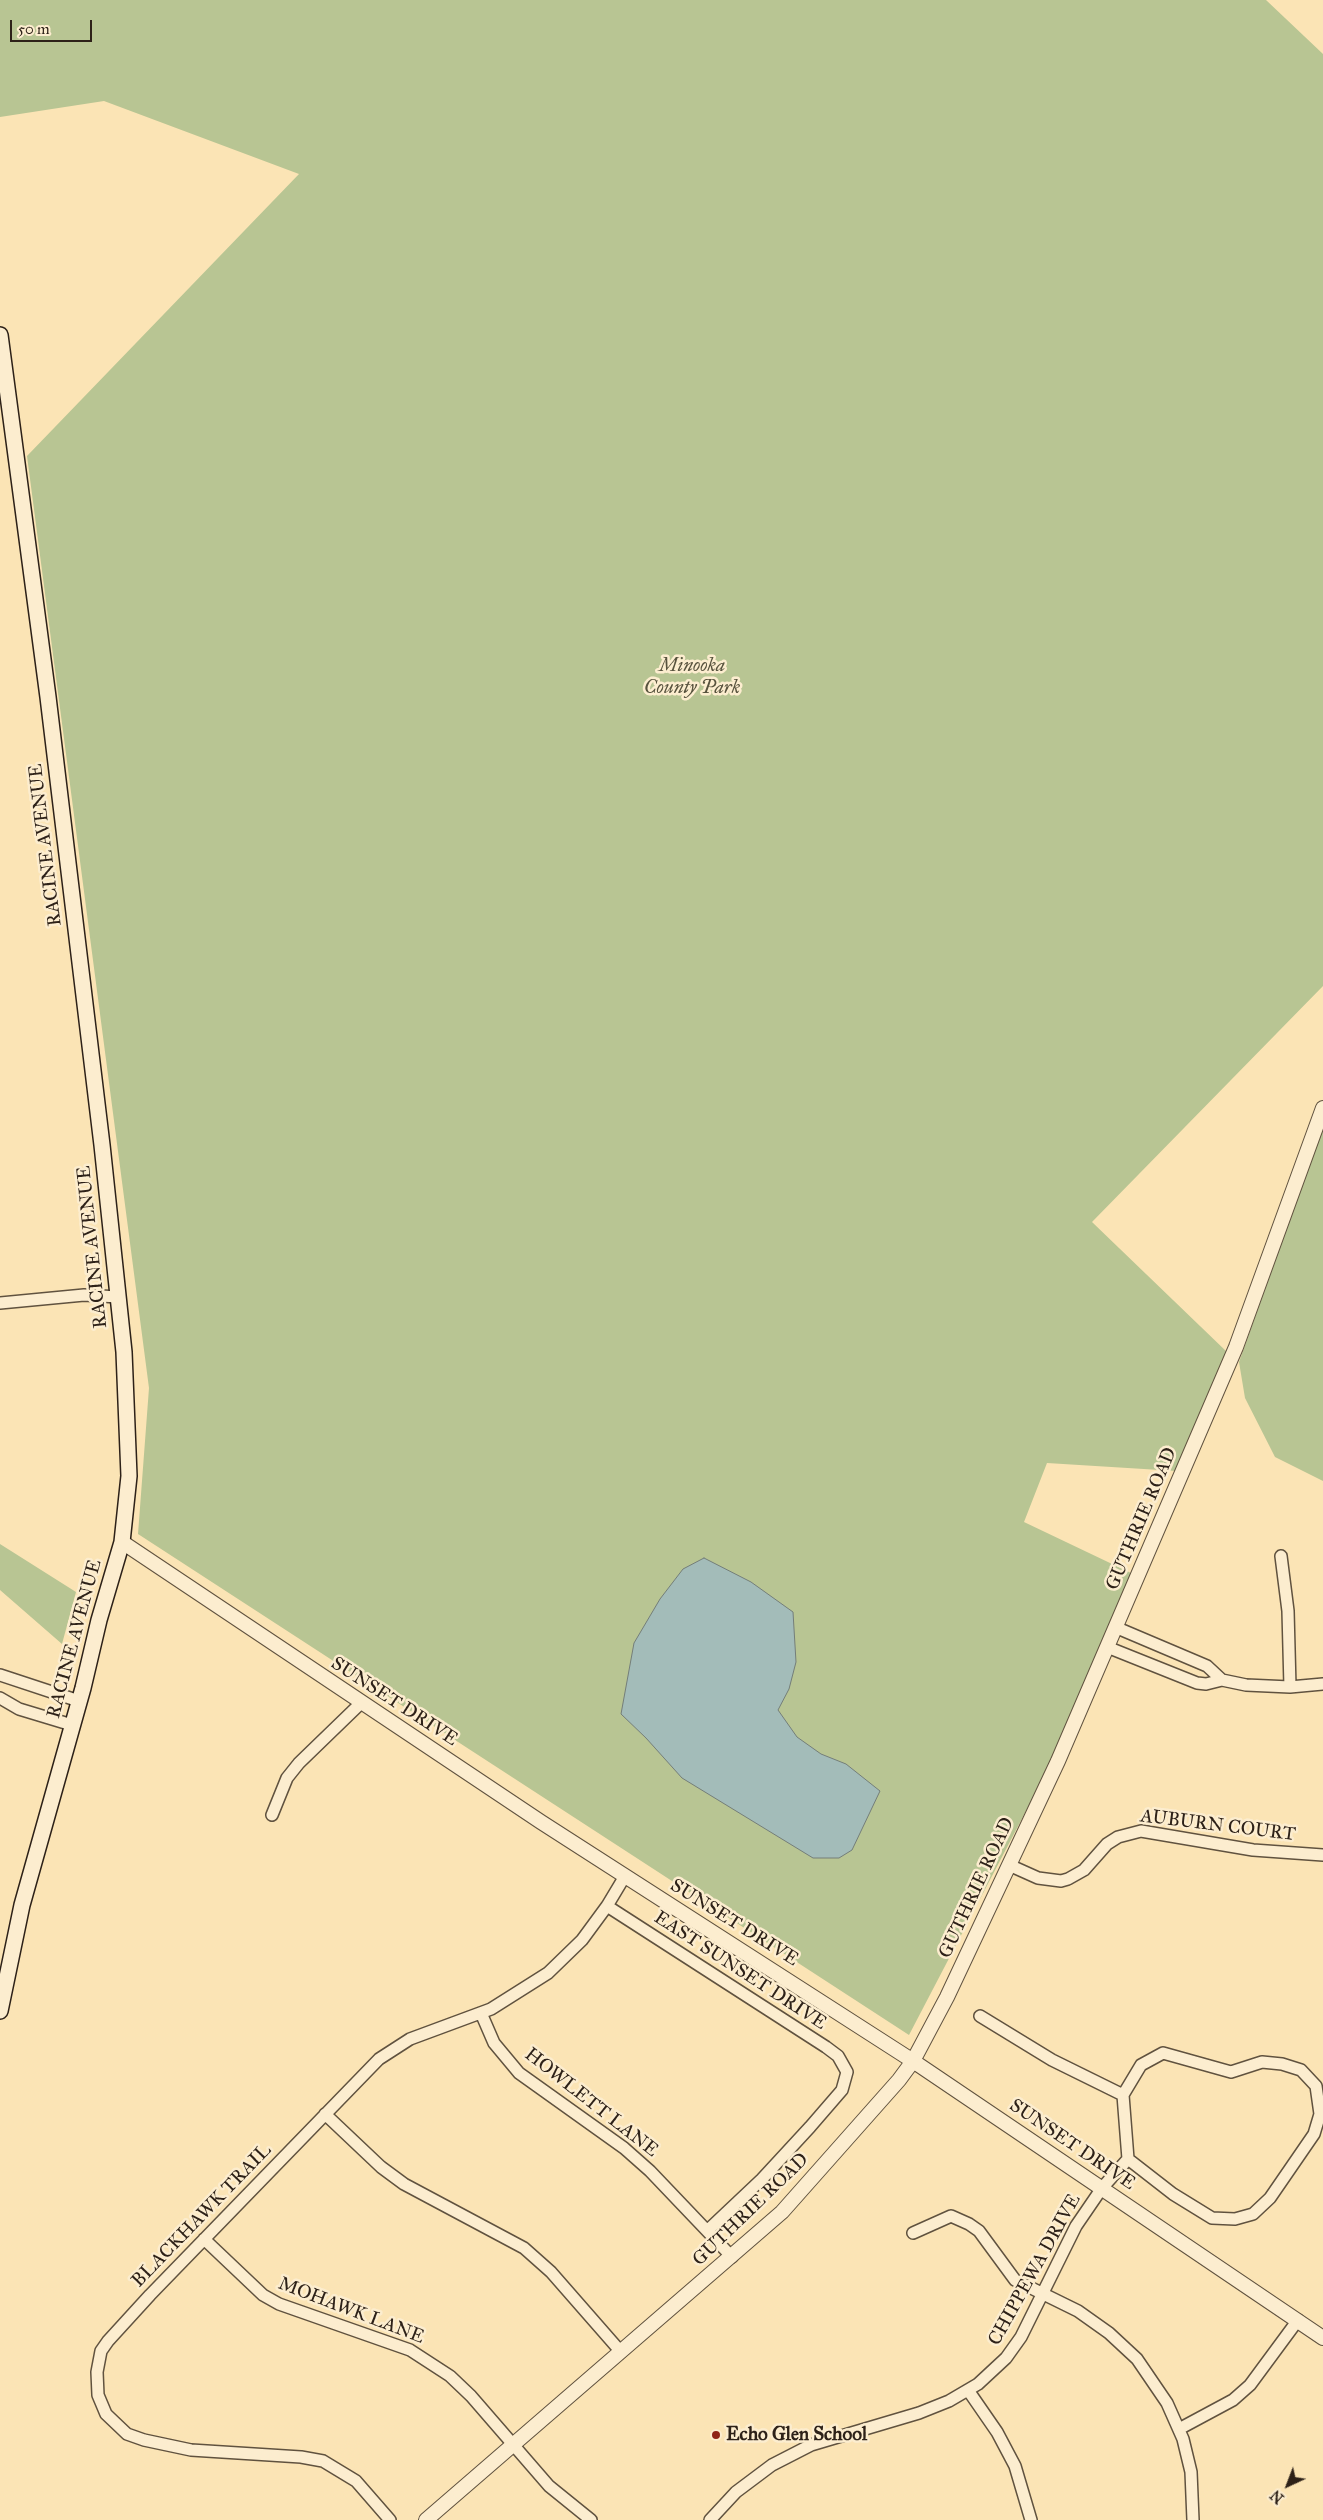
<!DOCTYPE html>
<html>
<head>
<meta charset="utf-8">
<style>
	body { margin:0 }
	#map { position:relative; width:1323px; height:2520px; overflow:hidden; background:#fbe4b5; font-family:"IM FELL Great Primer",serif }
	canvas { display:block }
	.north { position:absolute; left:1263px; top:2460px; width:50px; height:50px; -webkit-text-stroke:4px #fcedcf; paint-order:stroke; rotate:223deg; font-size:14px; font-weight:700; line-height:20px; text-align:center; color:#2d2118 }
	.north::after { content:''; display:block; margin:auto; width:18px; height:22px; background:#2d2118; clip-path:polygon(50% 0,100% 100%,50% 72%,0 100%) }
	.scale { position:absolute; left:10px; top:20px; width:82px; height:22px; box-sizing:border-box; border:2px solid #2d2118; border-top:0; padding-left:6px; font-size:15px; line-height:18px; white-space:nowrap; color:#2d2118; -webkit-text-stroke:4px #fcedcf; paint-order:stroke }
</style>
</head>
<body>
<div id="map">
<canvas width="1323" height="2520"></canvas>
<div class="north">N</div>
<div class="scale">50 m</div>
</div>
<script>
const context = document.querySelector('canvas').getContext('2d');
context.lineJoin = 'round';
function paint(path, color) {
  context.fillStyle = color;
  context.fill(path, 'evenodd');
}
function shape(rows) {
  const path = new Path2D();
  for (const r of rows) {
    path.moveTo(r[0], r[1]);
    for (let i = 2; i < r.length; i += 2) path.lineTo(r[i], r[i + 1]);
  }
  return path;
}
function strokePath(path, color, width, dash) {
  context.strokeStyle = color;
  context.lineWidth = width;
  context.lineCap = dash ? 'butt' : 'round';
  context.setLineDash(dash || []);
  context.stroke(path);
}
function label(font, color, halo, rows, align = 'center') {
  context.font = font + ' "IM FELL Great Primer",serif';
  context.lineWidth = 5;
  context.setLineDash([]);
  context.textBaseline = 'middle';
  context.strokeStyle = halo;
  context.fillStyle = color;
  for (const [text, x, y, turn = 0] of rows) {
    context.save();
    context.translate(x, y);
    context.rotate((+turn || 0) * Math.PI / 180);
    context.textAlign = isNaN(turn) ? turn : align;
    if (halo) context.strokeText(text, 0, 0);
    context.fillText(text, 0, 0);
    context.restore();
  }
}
const green = shape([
	[0,0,1266,0,1323,54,1323,986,1092,1222,1227,1352,1176,1471,1047,1463,1024,1522,1131,1573,1051,1763,909,2035,138,1534,149,1388,27,456,299,174,104,101,0,117],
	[1323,1127,1323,1481,1275,1457,1245,1398,1239,1362],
	[0,1544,76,1592,62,1644,0,1590]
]);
const water = shape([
	[704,1558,751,1582,793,1612,796,1662,789,1689,778,1710,797,1737,821,1754,846,1764,880,1791,852,1850,839,1858,813,1858,682,1778,646,1738,621,1714,634,1643,660,1599,683,1569,704,1558]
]);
const minor = shape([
	[0,1303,84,1295,118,1297],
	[1281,1556,1288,1611,1290,1687],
	[1115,1627,1207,1666,1222,1680],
	[1107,1647,1197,1683,1206,1684,1222,1680,1246,1685,1290,1687,1323,1684],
	[0,1675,79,1701],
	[0,1698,19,1709,72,1725],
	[272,1815,287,1778,299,1763,361,1703],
	[1009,1865,1038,1878,1061,1881,1068,1879,1084,1870,1107,1844,1118,1837,1141,1831,1253,1850,1323,1855],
	[607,1906,826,2047,838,2056,847,2072,842,2090,810,2127,762,2179,708,2230],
	[481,2013,494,2043,519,2073,624,2148,650,2171,732,2257],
	[980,2016,1052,2060,1123,2095],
	[325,2114,381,2167,404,2184,524,2248,551,2272,621,2352],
	[913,2233,951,2216,969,2224,979,2231,1015,2280,1078,2311,1109,2333,1137,2359,1167,2403,1183,2439,1191,2472,1193,2520],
	[204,2239,263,2295,279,2304,410,2350,450,2376,471,2396,549,2486,591,2520],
	[968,2390,997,2432,1015,2466,1031,2520],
	[1179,2429,1233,2400,1250,2385,1298,2320],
	[390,2520,356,2481,323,2461,301,2457,191,2450,144,2440,127,2434,106,2414,98,2395,97,2372,101,2351,108,2341,150,2295,379,2059,410,2039,491,2009,548,1973,582,1940,607,1906,625,1876],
	[710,2520,736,2492,772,2465,811,2445,919,2413,949,2401,978,2384,1006,2358,1021,2337,1076,2226,1102,2188,1128,2159,1123,2095,1141,2065,1163,2053,1231,2072,1262,2062,1282,2064,1301,2070,1316,2086,1320,2114,1314,2134,1270,2198,1253,2214,1235,2219,1212,2218,1173,2194,1128,2159]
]);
const tertiary = shape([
	[122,1542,541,1822,913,2061,1323,2338],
	[426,2520,782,2212,899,2080,913,2061,947,1997,1058,1761,1236,1347,1323,1108]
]);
const secondary = shape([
	[0,335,48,697,102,1145,124,1352,129,1476,122,1542,99,1620,83,1688,22,1905,0,2011]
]);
const markers = [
	[716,2435,5,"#8f2418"]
];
const parkNames = [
	["Minooka",692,666],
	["County Park",692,688]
];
const streetNames = [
	["RACINE AVENUE",46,845,-97],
	["RACINE AVENUE",93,1247,-96],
	["GUTHRIE ROAD",1142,1519,-67],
	["RACINE AVENUE",75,1639,-75],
	["SUNSET DRIVE",394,1702,33],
	["AUBURN COURT",1218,1826,7],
	["GUTHRIE ROAD",977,1888,-65],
	["SUNSET DRIVE",734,1923,32],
	["EAST SUNSET DRIVE",740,1971,33],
	["HOWLETT LANE",591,2103,38],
	["SUNSET DRIVE",1072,2145,34],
	["GUTHRIE ROAD",751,2210,-44],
	["BLACKHAWK TRAIL",202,2216,-46],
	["CHIPPEWA DRIVE",1035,2270,-61],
	["MOHAWK LANE",351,2311,21]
];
const poiNames = [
	["Echo Glen School",726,2435]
];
paint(green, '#b8c593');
paint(water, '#a3bcb9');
strokePath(water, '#747e79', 1);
strokePath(minor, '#60523f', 14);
strokePath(tertiary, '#60523f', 16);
strokePath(secondary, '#2d2118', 18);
strokePath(minor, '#fcedcf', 11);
strokePath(tertiary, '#fcedcf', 14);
strokePath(secondary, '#fcedcf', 15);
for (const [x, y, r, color] of markers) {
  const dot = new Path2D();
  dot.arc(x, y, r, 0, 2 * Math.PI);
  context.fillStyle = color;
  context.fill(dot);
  strokePath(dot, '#fcedcf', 2);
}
label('italic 19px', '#57523d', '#fcedcf', parkNames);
label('19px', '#2d2118', '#fcedcf', streetNames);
label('bold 19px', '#2d2118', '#fcedcf', poiNames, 'left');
</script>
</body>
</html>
